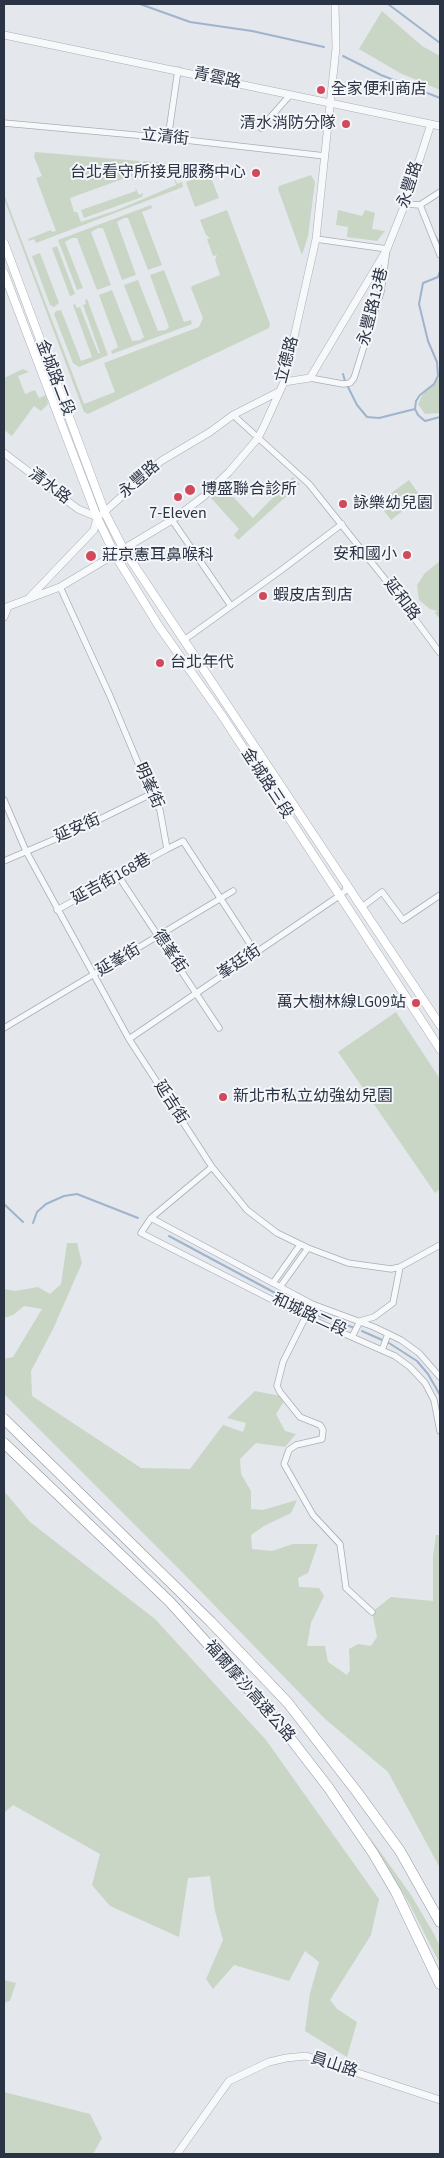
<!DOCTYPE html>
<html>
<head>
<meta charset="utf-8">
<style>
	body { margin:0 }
	#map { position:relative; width:444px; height:2158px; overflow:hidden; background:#e4e7ec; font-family:"Source Sans 3",sans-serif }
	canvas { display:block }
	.frame { position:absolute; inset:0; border:5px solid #2b3445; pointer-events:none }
</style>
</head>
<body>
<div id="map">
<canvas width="444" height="2158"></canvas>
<div class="frame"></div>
</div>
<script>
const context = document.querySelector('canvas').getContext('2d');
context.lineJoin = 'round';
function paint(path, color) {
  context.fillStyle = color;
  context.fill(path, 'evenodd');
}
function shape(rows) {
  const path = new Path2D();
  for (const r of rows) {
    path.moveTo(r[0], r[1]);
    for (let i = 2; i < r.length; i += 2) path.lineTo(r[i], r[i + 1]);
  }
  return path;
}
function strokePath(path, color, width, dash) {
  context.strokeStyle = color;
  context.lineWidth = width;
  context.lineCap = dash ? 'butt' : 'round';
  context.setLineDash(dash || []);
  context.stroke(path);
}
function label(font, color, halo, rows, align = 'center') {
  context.font = font + ' "Source Sans 3","Noto Sans TC",sans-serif';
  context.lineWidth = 4;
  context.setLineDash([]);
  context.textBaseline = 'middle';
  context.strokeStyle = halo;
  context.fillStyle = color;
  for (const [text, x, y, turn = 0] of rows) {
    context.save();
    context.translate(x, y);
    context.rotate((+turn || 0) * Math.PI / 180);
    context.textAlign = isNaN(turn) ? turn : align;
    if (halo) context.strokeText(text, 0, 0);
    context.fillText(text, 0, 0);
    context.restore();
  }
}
const green = shape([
	[382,11,422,46,440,56,440,90,400,73,359,49],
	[35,152,139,161,141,164,144,161,210,167,209,170,190,179,186,171,172,170,177,184,182,182,183,187,36,243,34,239,29,241,28,239,51,230,52,232,56,231,36,178,42,176,34,157],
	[146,168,149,176,168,170,170,176,173,175,176,185,117,210,81,222,77,212,74,212,70,198,131,176,134,181,132,173],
	[209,173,219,198,195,207,186,182],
	[311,175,315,182,308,236,302,255,278,189,279,186],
	[135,187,139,195,143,193,142,197,84,218,81,210,136,191],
	[4,194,84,404,115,392,104,363,199,327,203,318,191,288,192,286,220,275,215,260,217,255,213,256,207,239,210,238,206,235,200,220,227,210,270,324,269,328,88,414,84,412,4,199],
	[151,205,152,208,142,212,162,265,148,270,128,218,124,218,117,222,136,275,122,280,103,228,98,228,91,232,111,285,97,290,77,238,72,238,65,242,83,288,77,290,58,240],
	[338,210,362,216,365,210,375,213,372,229,385,231,377,241,347,237,348,227,336,225],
	[57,246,75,294,70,296,52,248],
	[40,253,59,303,54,307,50,305,32,256],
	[164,270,184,322,191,320,192,324,112,354,111,351,118,347,99,295,112,290,132,341,140,340,144,337,124,285,138,280,158,331,166,330,169,327,150,275],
	[87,299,108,355,79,367,73,363,54,314,56,311,61,310,81,361,92,357,73,305,75,304,77,308,80,307,98,353,100,353,83,305,86,304,85,300],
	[23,369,29,372,18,376,25,394,35,390,39,398,46,395,48,404,41,411,34,406,12,436,4,430,4,378],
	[440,372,440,413,425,414,418,404,423,394,439,378],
	[293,477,300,484,238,540,234,535,239,529,211,498,224,487,253,518],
	[409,480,421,497,391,520,378,503],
	[440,561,440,616,438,617,435,613,437,611,430,609,419,600,417,585,425,573],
	[396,1012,440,1079,440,1189,435,1193,338,1052],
	[67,1243,77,1243,82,1263,53,1329,31,1371,32,1396,141,1468,190,1469,223,1425,243,1432,246,1423,227,1418,255,1391,281,1396,283,1403,276,1414,285,1431,296,1434,285,1447,256,1443,240,1459,241,1474,251,1491,251,1509,263,1510,297,1500,291,1513,264,1526,251,1535,252,1549,272,1551,293,1544,318,1544,308,1573,298,1578,299,1587,319,1588,324,1596,311,1623,307,1646,325,1646,328,1662,347,1675,350,1670,349,1649,358,1644,371,1646,377,1637,372,1612,391,1597,433,1601,433,1556,436,1535,440,1535,440,1868,388,1772,324,1718,184,1574,4,1394,4,1359,13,1357,42,1309,24,1306,13,1315,4,1318,4,1289,15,1291,38,1287,50,1294,61,1284],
	[4,1491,30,1522,155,1619,266,1740,379,1899,371,1935,330,2000,337,2009,357,2022,347,2057,305,2031,310,1993,319,1962,305,1951,289,1981,234,1965,213,1989,206,1979,223,1940,215,1911,210,1876,188,1878,179,1937,110,1906,92,1885,100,1854,13,1805,4,1813],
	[369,1836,411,1895,434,1934,440,1947,440,1964,410,1905],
	[4,1980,16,1983,10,2001,4,2003],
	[4,2092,90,2114,102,2138,93,2154,4,2154]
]);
const stream = shape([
	[140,4,190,22,252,31,324,47],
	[388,4,440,43],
	[343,56,381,75,440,98],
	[434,234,440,244,440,250],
	[440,255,440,271,438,277,423,283,419,304,428,341,437,362,438,376,434,384,420,395,416,401,415,409,418,415,425,421,440,417],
	[343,374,345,381],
	[347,385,357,405,367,417,379,418,415,409],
	[4,1204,23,1222],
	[33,1223,37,1212,46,1204,64,1196,77,1194,138,1218],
	[169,1236,305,1309],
	[319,1316,355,1328],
	[362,1331,389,1343,417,1361,428,1374,440,1395]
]);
const minor = shape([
	[4,123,168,138,325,156],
	[261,128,290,95],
	[168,138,178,70],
	[405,204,420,205],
	[420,205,440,255],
	[420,205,440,192],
	[310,378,343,384,350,383,354,378,381,292,387,249,316,239],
	[233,415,309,484,392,588,440,653],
	[172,520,231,606],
	[60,587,110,696,151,794,160,810,167,849,183,841,256,953],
	[184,640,280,571,342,524],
	[4,800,26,851,129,1039,212,1167,247,1210,277,1233,308,1248,348,1263,391,1269,400,1267,440,1245],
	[4,861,88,825,151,794],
	[119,877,219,1028],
	[362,907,382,892,403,920,440,895],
	[57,910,167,849],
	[4,1028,233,891],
	[129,1039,339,896,345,891,346,885],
	[212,1167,151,1218,141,1233,302,1315,395,1356,410,1367,425,1383,434,1400,440,1431],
	[151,1218,312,1304,374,1327,401,1340,419,1353,440,1377],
	[273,1283,300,1245],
	[280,1287,308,1248],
	[312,1304,283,1362,277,1386,280,1392,300,1417,320,1425,323,1430,322,1439,296,1445,289,1450,284,1464,313,1515,340,1544,346,1588,372,1612],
	[352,1337,360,1321,374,1317,393,1303,400,1267],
	[382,1350,388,1334]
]);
const tertiary = shape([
	[4,35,440,126],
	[284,382,310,378,387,249,405,204,431,124],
	[4,453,78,509,97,517],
	[102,514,161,461,210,432,233,415,280,391],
	[30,597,94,530,97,517],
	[4,608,60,587,172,520,203,497,229,472,258,438,265,424,284,382,316,239,336,48,335,4],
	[4,617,8,607],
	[177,2154,229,2081,269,2062,286,2058,306,2056,440,2100]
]);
const secondary = shape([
	[4,243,105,513,124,550,440,1025],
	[4,273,97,517,115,555,158,625,223,717,440,1049]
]);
const motorway = shape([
	[4,1419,211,1622,288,1703,357,1792,400,1851,440,1922],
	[4,1443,170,1602,277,1721,328,1787,373,1853,396,1892,440,1984]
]);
const markers = [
	[321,90,5,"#d1495b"],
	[346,124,5,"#d1495b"],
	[256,173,5,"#d1495b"],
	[190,490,6,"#d1495b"],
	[178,497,5,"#d1495b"],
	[343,504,5,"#d1495b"],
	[407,555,5,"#d1495b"],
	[91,556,6,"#d1495b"],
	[263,596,5,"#d1495b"],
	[160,663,5,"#d1495b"],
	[416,1003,5,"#d1495b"],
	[223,1097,5,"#d1495b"]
];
const streetNames = [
	["青雲路",217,79,12],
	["立清街",165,138,6],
	["永豐路",411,185,-72],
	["永豐路13巷",374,307,-76],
	["立德路",288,360,-75],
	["金城路二段",54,378,69],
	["永豐路",140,480,-41],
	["清水路",49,487,37],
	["延和路",401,600,53],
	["金城路三段",266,784,57],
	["明峯街",148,786,66],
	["延安街",78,829,-24],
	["延吉街168巷",112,880,-29],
	["德峯街",169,952,56],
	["延峯街",119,961,-31],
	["峯廷街",240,963,-34],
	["延吉街",170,1103,57],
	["和城路二段",309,1316,25],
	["福爾摩沙高速公路",249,1692,49],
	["員山路",334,2066,18]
];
const poiNames = [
	["全家便利商店",331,90],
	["清水消防分隊",336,124,"right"],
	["台北看守所接見服務中心",246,173,"right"],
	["博盛聯合診所",201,490],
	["詠樂幼兒園",353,504],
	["7-Eleven",178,514,"center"],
	["安和國小",397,555,"right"],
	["莊京憲耳鼻喉科",102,556],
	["蝦皮店到店",273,596],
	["台北年代",170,663],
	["萬大樹林線LG09站",406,1003,"right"],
	["新北市私立幼強幼兒園",233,1097]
];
paint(green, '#c9d6c5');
strokePath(stream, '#9fb4cc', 2);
strokePath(minor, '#a9aeb7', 7);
strokePath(tertiary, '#a9aeb7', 8);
strokePath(secondary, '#a9aeb7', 9);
strokePath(motorway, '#8b94a3', 11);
strokePath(minor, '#f7f8fa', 5.5);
strokePath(tertiary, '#f7f8fa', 7);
strokePath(secondary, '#fff', 8);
strokePath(motorway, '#fff', 10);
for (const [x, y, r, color] of markers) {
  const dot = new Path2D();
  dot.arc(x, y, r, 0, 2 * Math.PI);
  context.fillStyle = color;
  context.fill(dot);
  strokePath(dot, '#f4f6f9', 2);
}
label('16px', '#2b3445', '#f4f6f9', streetNames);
label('16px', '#2b3445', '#f4f6f9', poiNames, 'left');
</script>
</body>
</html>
